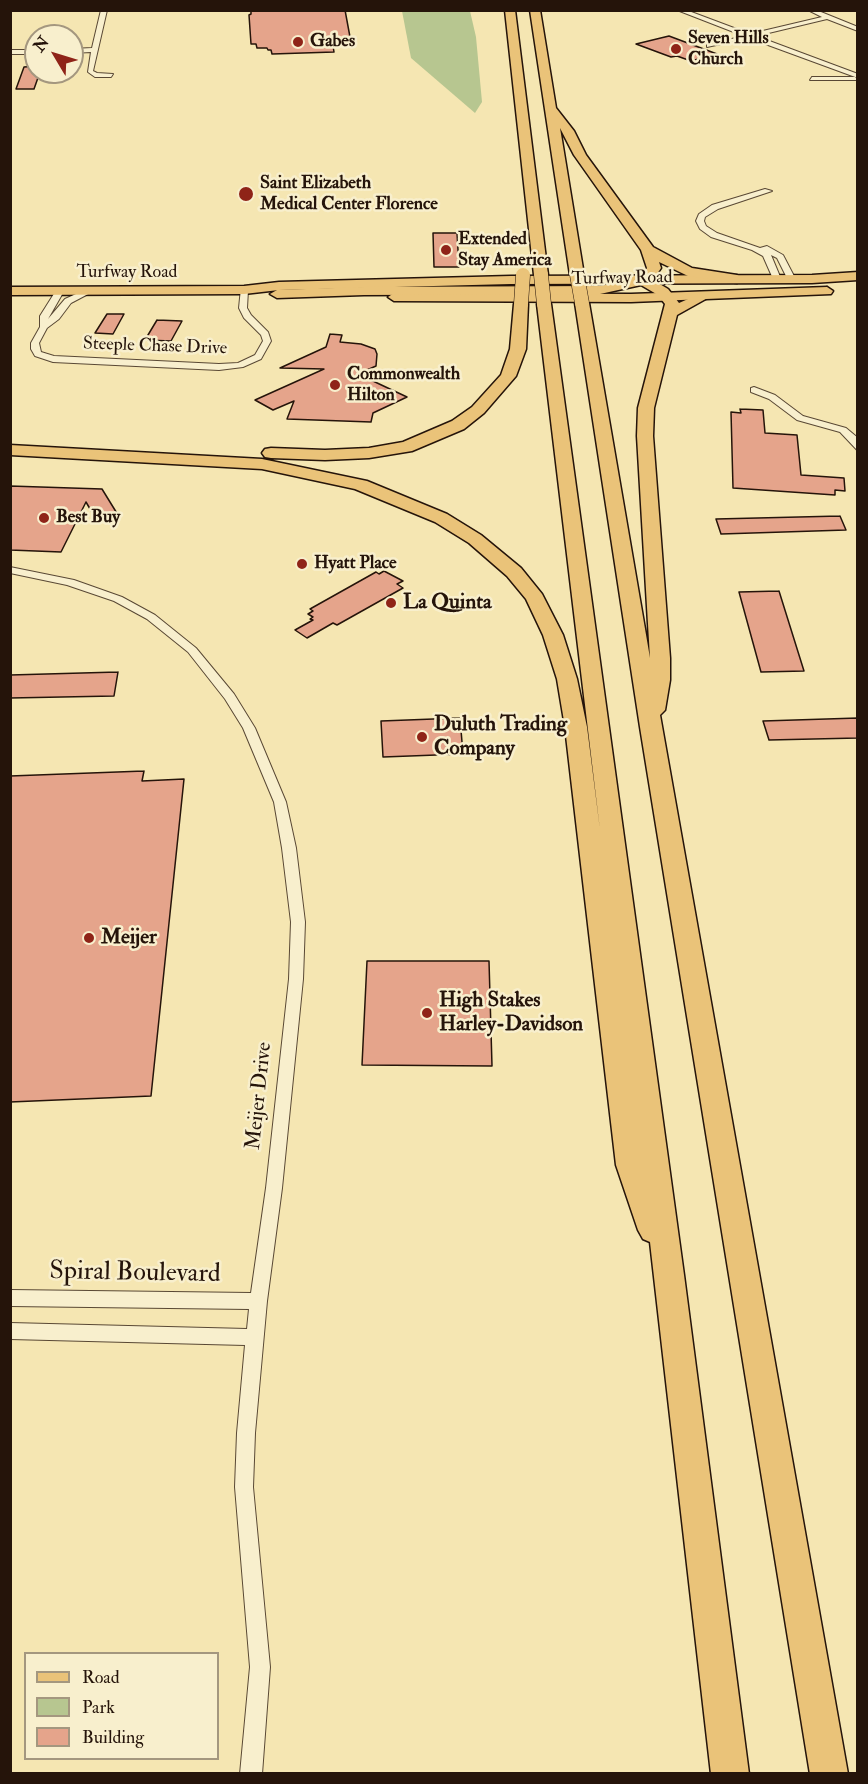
<!DOCTYPE html>
<html>
<head>
<meta charset="utf-8">
<style>
	body { margin:0 }
	#map { position:relative; width:868px; height:1784px; overflow:hidden; background:#f5e6b2; font-family:"IM FELL Double Pica",serif }
	canvas { display:block }
	.frame { position:absolute; inset:0; border:12px solid #25140a; pointer-events:none }
	.legend { position:absolute; left:24px; top:1652px; width:195px; height:108px; box-sizing:border-box; background:#f8efcd; border:2px solid #a4977f; margin:0; padding:8px 10px; list-style:none; font-size:18px; color:#25140a }
	.legend li { display:flex; align-items:center; gap:12px; height:30px }
	.legend b { width:30px; border:2px solid #a4977f }
	.north { position:absolute; left:24px; top:24px; width:60px; height:60px; box-sizing:border-box; background:#f8efcd; border:2px solid #a4977f; border-radius:50%; rotate:308deg; font-size:16px; font-weight:700; line-height:24px; text-align:center; color:#25140a }
	.north::after { content:''; display:block; margin:auto; width:21px; height:27px; background:#8f2418; clip-path:polygon(50% 0,100% 100%,50% 72%,0 100%) }
</style>
</head>
<body>
<div id="map">
<canvas width="868" height="1784"></canvas>
<div class="frame"></div>
<ul class="legend">
<li><b style="height:8px;background:#eac379"></b>Road</li>
<li><b style="height:16px;background:#b7c690"></b>Park</li>
<li><b style="height:16px;background:#e5a48b"></b>Building</li>
</ul>
<div class="north">N</div>
</div>
<script>
const context = document.querySelector('canvas').getContext('2d');
context.lineJoin = 'round';
function paint(path, color) {
  context.fillStyle = color;
  context.fill(path, 'evenodd');
}
function shape(rows) {
  const path = new Path2D();
  for (const r of rows) {
    path.moveTo(r[0], r[1]);
    for (let i = 2; i < r.length; i += 2) path.lineTo(r[i], r[i + 1]);
  }
  return path;
}
function strokePath(path, color, width, dash) {
  context.strokeStyle = color;
  context.lineWidth = width;
  context.lineCap = dash ? 'butt' : 'round';
  context.setLineDash(dash || []);
  context.stroke(path);
}
function label(font, color, halo, rows, align = 'center') {
  context.font = font + ' "IM FELL Double Pica",serif';
  context.lineWidth = 5;
  context.setLineDash([]);
  context.textBaseline = 'middle';
  context.strokeStyle = halo;
  context.fillStyle = color;
  for (const [text, x, y, turn = 0] of rows) {
    context.save();
    context.translate(x, y);
    context.rotate((+turn || 0) * Math.PI / 180);
    context.textAlign = isNaN(turn) ? turn : align;
    if (halo) context.strokeText(text, 0, 0);
    context.fillText(text, 0, 0);
    context.restore();
  }
}
const green = shape([
	[402,11,470,11,476,37,482,102,475,113,411,58]
]);
const building = shape([
	[251,10,345,10,350,37,343,38,345,46,333,46,334,52,272,54,271,50,268,50,267,48,257,48,256,44,251,44,249,15,251,14,251,10],
	[669,36,717,54,691,61,677,56,671,57,636,44,669,36],
	[36,66,36,72,40,72,34,89,16,89,24,67,36,66],
	[433,233,457,233,459,267,434,267,433,233],
	[107,314,124,314,113,334,95,333,107,314],
	[157,320,182,321,171,341,145,340,157,320],
	[330,334,342,335,340,342,361,344,375,349,377,354,376,366,358,374,407,397,373,413,371,422,287,419,294,401,273,410,255,400,324,369,280,368,326,347,330,334],
	[740,409,763,410,765,433,797,435,801,475,844,478,845,491,835,490,835,495,733,488,731,412,741,413,740,409],
	[10,486,102,489,118,515,97,521,86,502,61,552,10,550,10,486],
	[840,516,846,530,721,534,716,519,840,516],
	[384,571,403,581,397,584,403,588,337,625,333,623,307,638,295,630,313,620,310,619,313,617,308,614,313,611,310,609,376,572,379,574,384,571],
	[779,591,804,671,761,672,739,592,779,591],
	[118,672,114,696,10,698,10,675,118,672],
	[460,718,463,754,383,757,381,721,460,718],
	[858,718,858,738,769,740,763,721,858,718],
	[144,771,142,781,184,779,151,1096,10,1102,10,776,144,771],
	[367,961,489,961,492,1066,362,1065,367,961]
]);
const minor = shape([
	[101,10,107,10,93,71,97,73,113,74,111,77,95,77,88,72,91,52,72,53,72,49,92,48,101,10],
	[677,10,686,10,750,34,822,17,808,10,816,10,858,27,858,31,827,19,756,36,858,74,858,78,749,38,707,47,707,45,744,36,677,10],
	[10,50,36,50,36,54,10,54,10,50],
	[812,77,855,77,858,80,810,80,812,77],
	[765,189,772,191,718,209,705,217,704,221,706,226,717,233,760,248,767,246,783,255,795,278,794,280,788,280,777,258,771,255,781,279,774,281,763,256,752,250,711,237,700,229,696,221,699,214,712,205,765,189],
	[241,288,248,290,247,308,251,315,268,332,271,341,261,359,243,367,219,370,53,362,35,356,31,349,31,343,40,327,40,316,57,289,64,291,48,319,65,299,87,289,90,289,90,293,71,303,59,319,47,328,39,343,41,352,54,356,219,364,238,363,255,355,263,341,261,335,244,318,239,308,241,288],
	[754,387,775,395,803,416,846,428,858,438,858,451,840,432,797,420,769,399,751,392,751,388,754,387],
	[10,567,74,580,122,597,155,615,196,648,234,694,255,728,286,802,296,848,305,922,303,979,282,1188,267,1301,255,1433,253,1487,270,1667,262,1774,240,1774,250,1667,235,1487,237,1433,245,1345,10,1339,10,1323,247,1329,249,1309,10,1306,10,1290,251,1293,266,1188,289,979,291,922,282,848,274,802,243,728,225,699,188,652,147,619,114,601,67,585,10,573,10,567]
]);
const primary = shape([
	[858,272,858,280,812,283,511,284,279,290,244,294,10,295,10,287,244,286,279,282,511,276,812,275,858,272],
	[827,287,833,291,831,294,631,302,394,301,388,297,394,293,631,294,827,287]
]);
const motorway = shape([
	[505,10,515,10,548,275,541,279,534,275,505,10],
	[530,10,540,10,556,108,574,131,586,155,653,247,692,268,737,275,744,279,737,283,688,276,659,262,661,268,653,280,668,289,679,303,704,292,711,296,677,315,654,408,653,436,670,658,670,680,665,710,660,715,848,1774,810,1774,640,727,575,303,582,299,589,303,650,658,637,436,638,408,665,304,658,295,641,285,600,294,364,295,277,298,270,294,277,290,364,287,600,286,625,281,644,273,647,268,641,250,574,155,560,128,584,275,577,279,570,275,530,10],
	[521,300,528,304,526,349,516,376,484,413,464,429,412,451,369,458,325,460,271,458,265,457,262,453,265,449,271,448,325,450,369,448,403,442,452,421,472,407,501,375,510,349,514,304,521,300],
	[544,300,551,304,684,1275,749,1774,711,1774,650,1242,643,1239,638,1230,616,1165,565,727,557,679,543,635,526,599,507,576,469,543,435,522,355,489,262,469,10,455,10,445,262,459,367,481,447,514,481,535,521,568,542,594,563,635,577,679,587,727,600,830,537,304,544,300]
]);
const motorwayBridge = shape([
	[541,275,544,304],
	[577,275,582,303],
	[521,304,523,275]
]);
const markers = [
	[298,42,6,"#8f2418"],
	[676,49,6,"#8f2418"],
	[246,194,8,"#8f2418"],
	[446,250,6,"#8f2418"],
	[335,385,6,"#8f2418"],
	[44,518,6,"#8f2418"],
	[302,564,6,"#8f2418"],
	[391,603,6,"#8f2418"],
	[422,737,6,"#8f2418"],
	[89,938,6,"#8f2418"],
	[427,1013,6,"#8f2418"]
];
const farPoinames = [
	["Seven Hills",688,39],
	["Church",688,60],
	["Gabes",310,42],
	["Saint Elizabeth",260,184],
	["Medical Center Florence",260,205],
	["Extended",458,240],
	["Stay America",458,261],
	["Commonwealth",347,375],
	["Hilton",347,396],
	["Best Buy",56,518],
	["Hyatt Place",314,564]
];
const farStreetnames = [
	["Turfway Road",127,273],
	["Turfway Road",622,279,-1],
	["Steeple Chase Drive",155,347,2]
];
const poiNames = [
	["La Quinta",403,603],
	["Duluth Trading",434,725],
	["Company",434,749],
	["Meijer",101,938],
	["High Stakes",439,1001],
	["Harley-Davidson",439,1025]
];
const streetNames = [
	["Meijer Drive",260,1096,-84]
];
const nearStreetnames = [
	["Spiral Boulevard",135,1274,1]
];
paint(green, '#b7c690');
paint(building, '#e5a48b');
strokePath(building, '#25140a', 1.5);
strokePath(minor, '#594834', 2);
strokePath(primary, '#25140a', 3);
strokePath(motorway, '#25140a', 3);
paint(minor, '#f8efcd');
paint(primary, '#eac379');
paint(motorway, '#eac379');
strokePath(motorwayBridge, '#25140a', 15, []);
strokePath(motorwayBridge, '#eac379', 14);
for (const [x, y, r, color] of markers) {
  const dot = new Path2D();
  dot.arc(x, y, r, 0, 2 * Math.PI);
  context.fillStyle = color;
  context.fill(dot);
  strokePath(dot, '#f8efcd', 2);
}
label('bold 18px', '#25140a', '#f8efcd', farPoinames, 'left');
label('18px', '#25140a', '#f8efcd', farStreetnames);
label('bold 21px', '#25140a', '#f8efcd', poiNames, 'left');
label('21px', '#25140a', '#f8efcd', streetNames);
label('26px', '#25140a', '#f8efcd', nearStreetnames);
</script>
</body>
</html>
